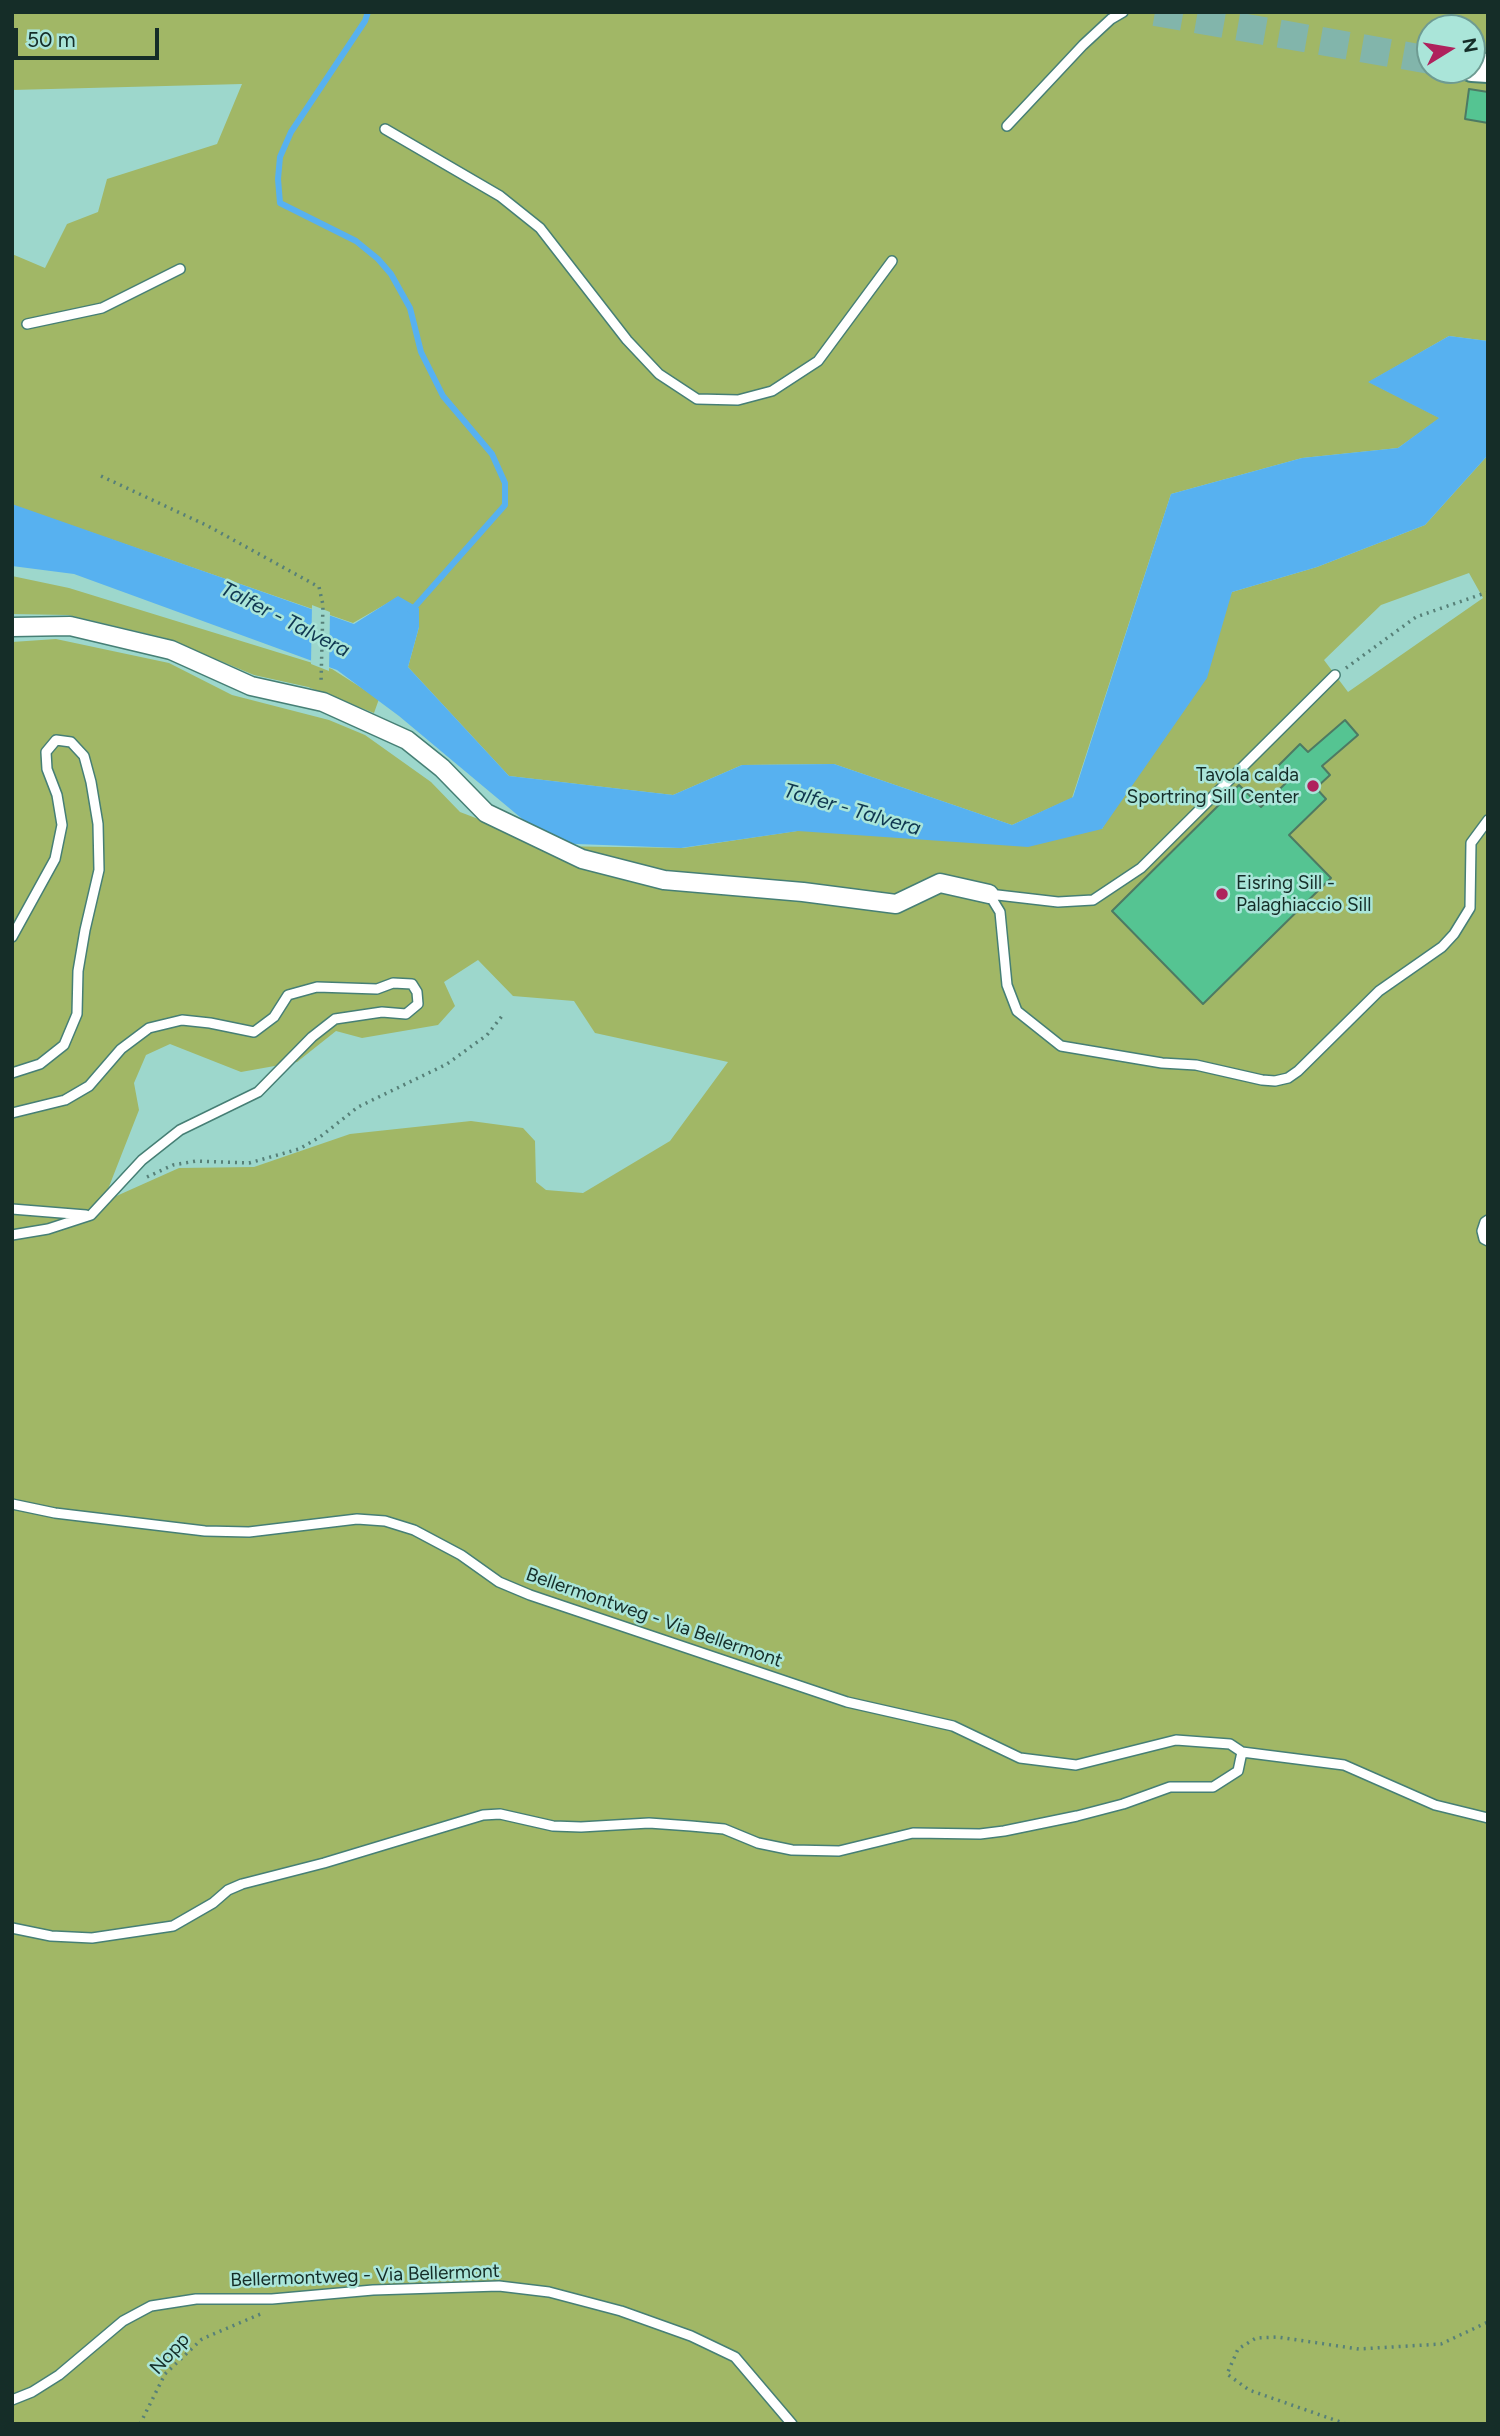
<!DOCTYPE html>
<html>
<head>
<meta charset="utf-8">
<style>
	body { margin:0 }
	#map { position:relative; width:1500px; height:2436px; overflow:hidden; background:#9dd7cc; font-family:Figtree,sans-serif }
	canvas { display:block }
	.frame { position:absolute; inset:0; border:14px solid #152d28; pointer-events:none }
	.north { position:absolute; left:1416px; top:14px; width:70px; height:70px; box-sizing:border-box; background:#aae5d9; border:2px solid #6e9b92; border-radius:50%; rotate:79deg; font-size:19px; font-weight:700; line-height:28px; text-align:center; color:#152d28 }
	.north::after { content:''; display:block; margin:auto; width:24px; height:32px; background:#af225d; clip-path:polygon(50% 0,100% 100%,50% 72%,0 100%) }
	.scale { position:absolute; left:14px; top:28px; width:145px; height:32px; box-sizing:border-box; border:4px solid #152d28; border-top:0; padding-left:9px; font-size:21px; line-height:24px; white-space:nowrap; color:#152d28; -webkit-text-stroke:5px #aae5d9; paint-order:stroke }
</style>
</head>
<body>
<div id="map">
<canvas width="1500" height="2436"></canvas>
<div class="frame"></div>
<div class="north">N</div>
<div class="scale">50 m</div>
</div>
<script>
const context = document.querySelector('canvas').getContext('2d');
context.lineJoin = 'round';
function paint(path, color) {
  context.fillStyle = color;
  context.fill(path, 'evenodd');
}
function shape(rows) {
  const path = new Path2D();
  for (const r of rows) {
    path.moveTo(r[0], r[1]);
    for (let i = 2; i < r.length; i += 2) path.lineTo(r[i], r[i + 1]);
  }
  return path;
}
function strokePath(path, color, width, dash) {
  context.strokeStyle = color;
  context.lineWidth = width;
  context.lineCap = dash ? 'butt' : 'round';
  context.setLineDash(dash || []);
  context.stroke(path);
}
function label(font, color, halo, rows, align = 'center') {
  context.font = font + ' Figtree,sans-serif';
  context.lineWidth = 5;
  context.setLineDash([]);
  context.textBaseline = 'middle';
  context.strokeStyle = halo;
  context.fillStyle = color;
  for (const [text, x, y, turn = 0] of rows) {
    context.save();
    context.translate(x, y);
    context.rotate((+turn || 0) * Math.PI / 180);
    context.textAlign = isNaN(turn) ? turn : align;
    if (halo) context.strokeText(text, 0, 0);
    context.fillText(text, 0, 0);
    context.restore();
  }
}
const green = shape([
	[12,12,1488,12,1488,341,1449,336,1369,382,1440,418,1398,448,1302,458,1171,494,1072,798,1012,825,834,764,742,765,673,795,509,776,408,667,419,627,418,608,398,597,353,623,12,505,12,254,45,268,67,224,98,212,107,179,217,144,242,84,12,90],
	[1430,28,1472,28,1472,70,1430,70],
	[1488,455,1488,2424,12,2424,12,642,56,639,169,663,232,695,329,720,365,735,431,782,460,812,549,846,683,848,797,831,1102,829,1232,592,1317,567,1425,525],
	[1469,573,1483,598,1348,692,1324,660,1381,605],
	[478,960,513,996,574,1001,595,1033,728,1062,670,1141,583,1193,546,1190,536,1182,535,1141,523,1128,471,1121,350,1134,254,1167,179,1168,103,1202,139,1110,134,1083,146,1055,170,1044,241,1072,297,1062,336,1031,362,1038,438,1025,455,1006,444,982],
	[12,576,69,588,332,669,379,699,374,713,308,687,254,675,165,638,68,615,12,614]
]);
const water = shape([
	[1449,336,1488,341,1488,455,1425,525,1317,567,1232,592,1207,678,1102,829,1028,847,798,831,681,848,551,843,399,716,337,670,74,574,12,566,12,504,354,624,398,596,419,608,419,627,408,667,509,776,673,795,742,765,834,764,1012,825,1073,797,1171,494,1302,458,1398,448,1439,418,1368,382]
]);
const pier = shape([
	[312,605,330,612,329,671,311,664]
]);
const stream = shape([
	[368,12,365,21,291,132,280,157,278,179,280,203,356,241,378,259,391,274,410,308,421,352,443,396,492,454,505,483,505,505,411,611]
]);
const building = shape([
	[1469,89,1488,92,1488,123,1465,119,1469,89],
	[1345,720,1358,735,1322,766,1330,775,1316,788,1326,799,1289,835,1331,878,1203,1004,1112,911,1239,785,1261,807,1287,782,1275,769,1300,744,1308,752,1345,720]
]);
const primaryTunnel = shape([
	[1155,12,1430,60]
]);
const path = shape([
	[101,476,208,526,319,587,323,605,321,683],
	[1346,668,1416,617,1488,592],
	[147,1177,173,1165,196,1161,249,1163,299,1149,320,1137,358,1107,447,1064,487,1035,502,1016],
	[140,2424,165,2374,202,2339,263,2313],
	[1346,2424,1249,2390,1227,2374,1238,2349,1256,2338,1277,2337,1359,2349,1441,2344,1488,2322]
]);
const lane = shape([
	[1007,126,1083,45,1111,19,1123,12],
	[385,129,500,196,540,228,627,340,659,374,697,399,738,400,772,391,818,361,892,261],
	[27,324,102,308,180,269],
	[989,894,1000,912,1007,985,1017,1011,1061,1046,1162,1063,1196,1065,1262,1080,1275,1081,1288,1078,1298,1071,1379,991,1442,947,1454,934,1470,908,1471,843,1488,820],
	[989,894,1058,902,1093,900,1141,868,1335,675],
	[12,937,55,859,62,825,57,795,47,769,46,752,56,740,71,742,84,756,91,782,98,824,99,870,85,930,78,971,77,1014,64,1045,40,1064,12,1073],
	[12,1113,65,1100,89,1086,121,1049,149,1028,182,1020,210,1023,254,1032,274,1017,288,995,317,987,377,989,393,983,412,984,417,992,418,1004,406,1014,382,1012,335,1019,312,1037,258,1092,180,1130,142,1160,91,1215,48,1229,12,1235],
	[12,1209,86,1215],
	[1488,1220,1485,1222,1482,1231,1484,1239,1488,1241],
	[12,1504,55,1513,205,1531,249,1532,357,1519,385,1521,414,1530,461,1555,499,1582,530,1595,847,1702,953,1726,1020,1758,1076,1765,1176,1740,1230,1744,1242,1752,1238,1771,1213,1787,1170,1787,1123,1804,1077,1816,1004,1831,980,1834,913,1833,839,1851,792,1850,758,1843,724,1829,691,1826,649,1823,581,1827,553,1826,500,1814,483,1815,324,1863,242,1884,228,1890,213,1903,173,1926,92,1938,51,1936,12,1928],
	[1242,1752,1344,1765,1435,1805,1488,1818],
	[12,2400,32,2392,59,2375,123,2321,151,2306,196,2299,272,2299,373,2290,499,2286,549,2292,621,2311,691,2336,735,2357,792,2424]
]);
const street = shape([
	[12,627,70,626,171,650,251,686,323,702,407,740,442,768,486,813,582,859,664,880,803,892,896,904,940,883,989,894]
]);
const primary = shape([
	[1472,67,1488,68]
]);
const markers = [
	[1313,786,7,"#af225d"],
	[1222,894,7,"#af225d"]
];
const poiNames = [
	["Tavola calda",1299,775],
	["Sportring Sill Center",1299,797],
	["Eisring Sill -",1236,883,"left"],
	["Palaghiaccio Sill",1236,905,"left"]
];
const streetNames = [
	["Bellermontweg - Via Bellermont",654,1618,19],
	["Bellermontweg - Via Bellermont",365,2276,-2],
	["Nopp",170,2354,-48]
];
const waterNames = [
	["Talfer - Talvera",285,620,27],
	["Talfer - Talvera",852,810,16]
];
paint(green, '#a1b766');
paint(water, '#57b1f0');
paint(pier, '#9dd7cc');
strokePath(stream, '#57b1f0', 6);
paint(building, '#55c492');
strokePath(building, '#4d7a63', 2);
strokePath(primaryTunnel, '#82b5ab', 28, [28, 14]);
strokePath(lane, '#467f75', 12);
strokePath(street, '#467f75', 21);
strokePath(primary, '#467f75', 32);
strokePath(path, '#578078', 3.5, [2, 5]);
strokePath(lane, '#fff', 9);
strokePath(street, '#fff', 18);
strokePath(primary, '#fff', 28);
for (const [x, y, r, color] of markers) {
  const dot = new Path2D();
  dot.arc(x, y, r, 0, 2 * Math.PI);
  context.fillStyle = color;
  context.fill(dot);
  strokePath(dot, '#aae5d9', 2.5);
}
label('19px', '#152d28', '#aae5d9', poiNames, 'right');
label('19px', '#152d28', '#aae5d9', streetNames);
label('italic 21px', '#103750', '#aae5d9', waterNames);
</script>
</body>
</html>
